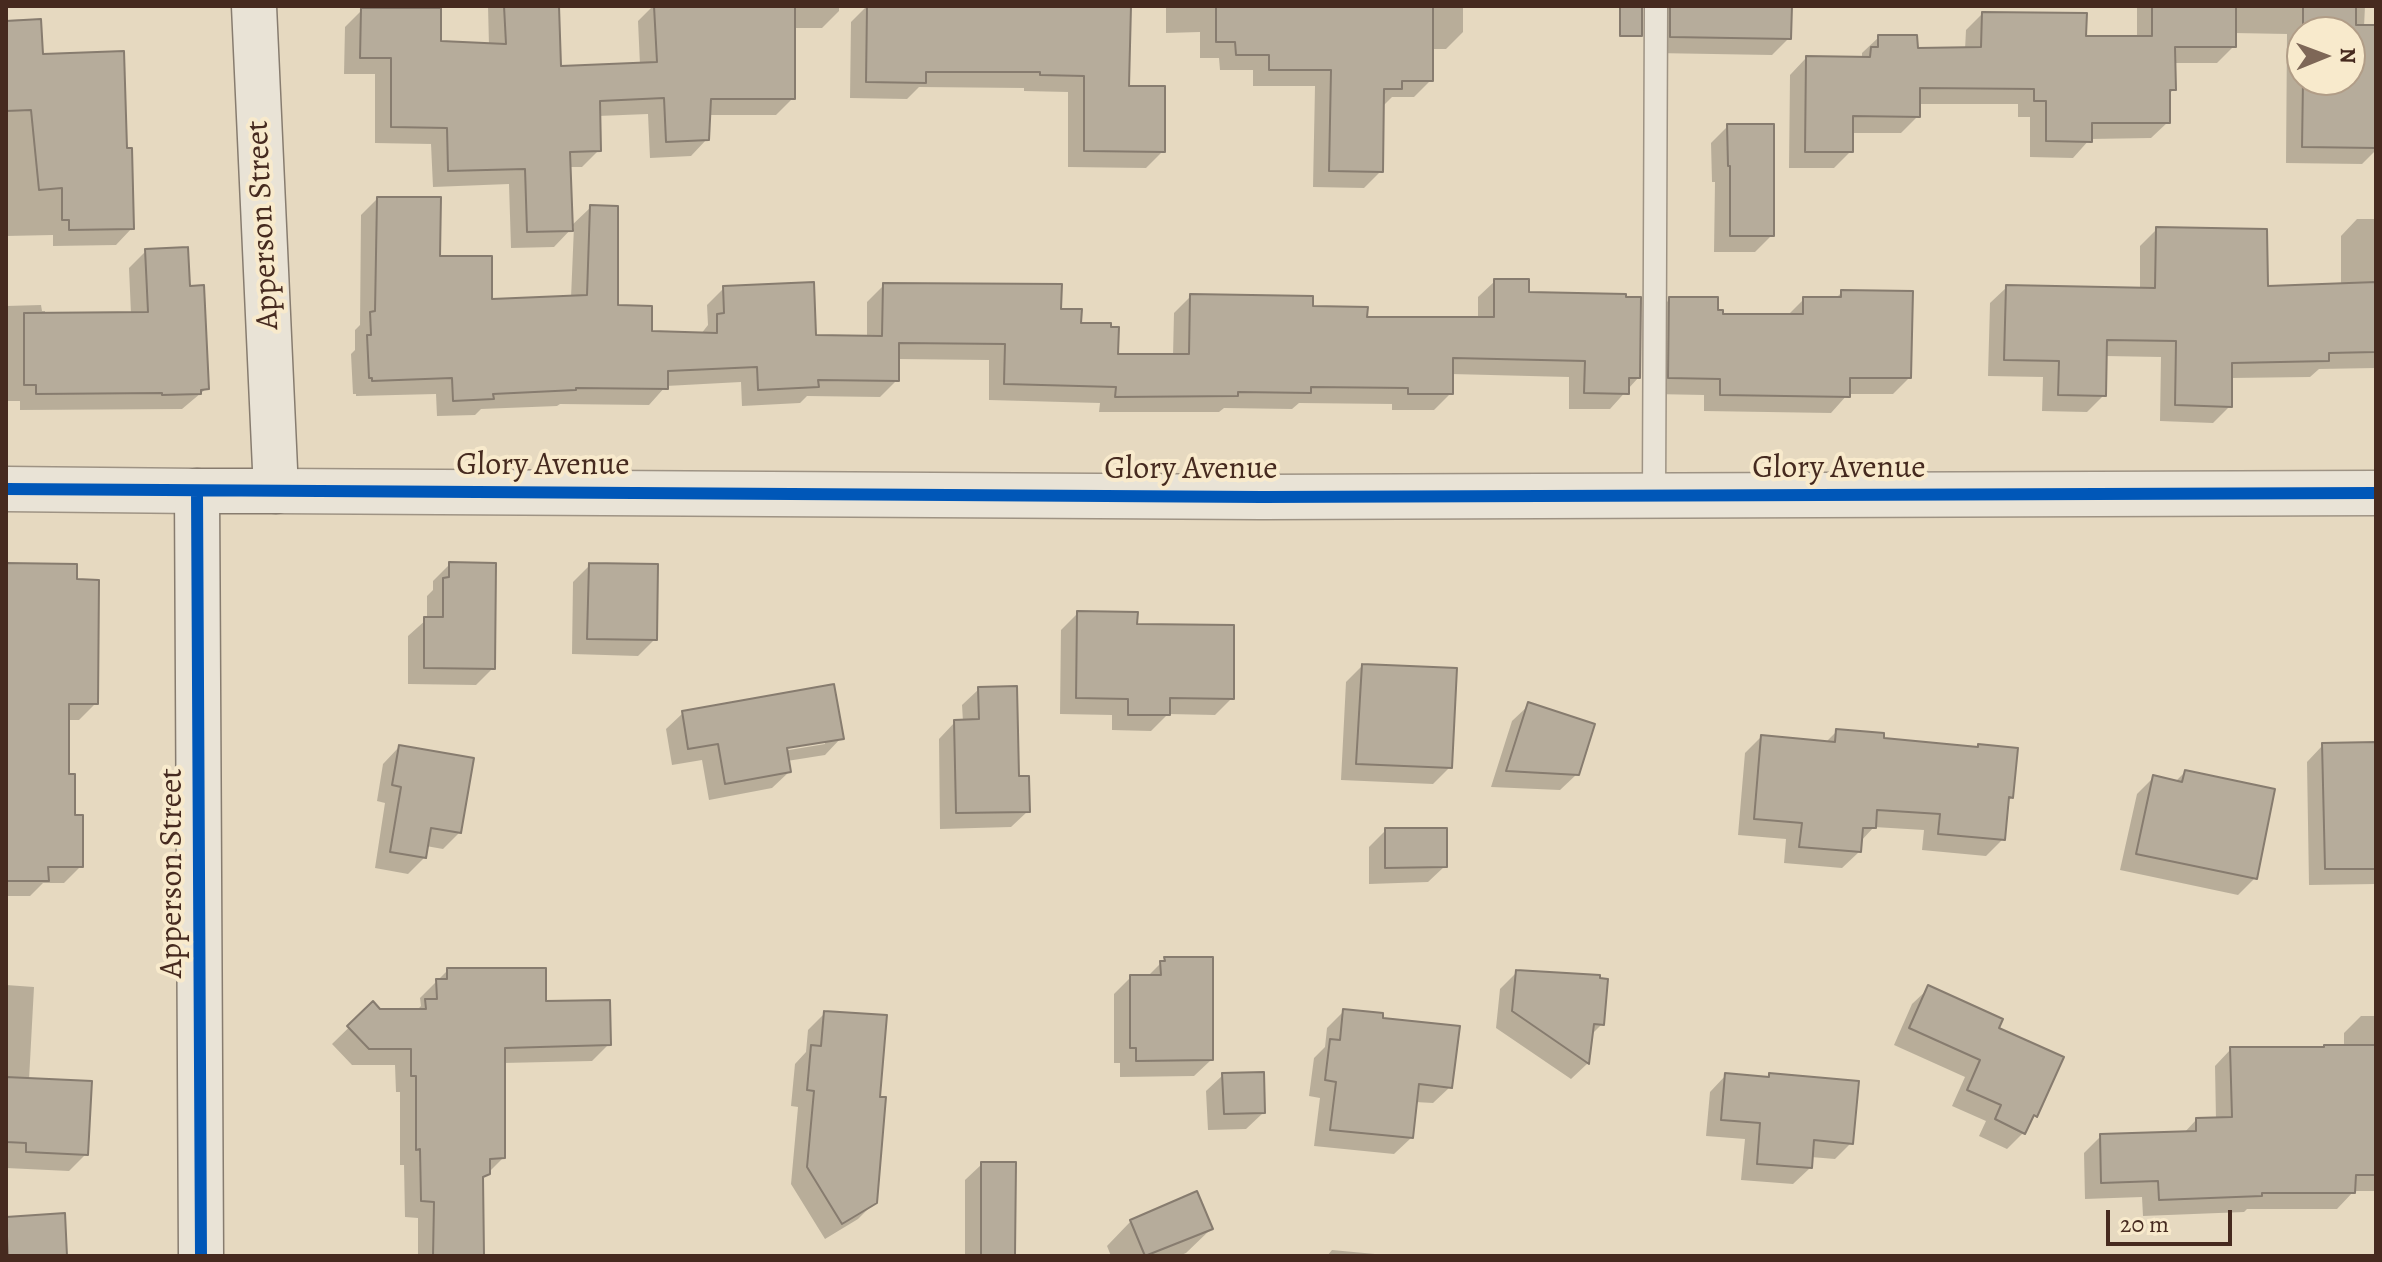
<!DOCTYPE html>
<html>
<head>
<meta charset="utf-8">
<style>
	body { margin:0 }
	#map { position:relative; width:2382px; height:1262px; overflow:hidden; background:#e6d9c0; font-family:Alegreya,serif }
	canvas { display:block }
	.frame { position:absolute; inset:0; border:8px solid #462a1f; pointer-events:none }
	.north { position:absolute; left:2286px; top:16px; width:80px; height:80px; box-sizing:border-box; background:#f8eacc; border:2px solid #b19d87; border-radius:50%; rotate:89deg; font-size:22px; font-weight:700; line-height:32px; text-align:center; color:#462a1f }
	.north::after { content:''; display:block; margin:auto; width:28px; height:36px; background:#7e6757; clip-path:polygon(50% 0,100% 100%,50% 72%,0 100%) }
	.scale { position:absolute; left:2106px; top:1210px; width:126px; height:36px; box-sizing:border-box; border:4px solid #462a1f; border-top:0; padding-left:10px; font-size:24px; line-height:28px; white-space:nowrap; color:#462a1f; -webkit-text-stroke:6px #f8eacc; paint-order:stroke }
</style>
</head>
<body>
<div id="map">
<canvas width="2382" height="1262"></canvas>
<div class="frame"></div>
<div class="north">N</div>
<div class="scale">20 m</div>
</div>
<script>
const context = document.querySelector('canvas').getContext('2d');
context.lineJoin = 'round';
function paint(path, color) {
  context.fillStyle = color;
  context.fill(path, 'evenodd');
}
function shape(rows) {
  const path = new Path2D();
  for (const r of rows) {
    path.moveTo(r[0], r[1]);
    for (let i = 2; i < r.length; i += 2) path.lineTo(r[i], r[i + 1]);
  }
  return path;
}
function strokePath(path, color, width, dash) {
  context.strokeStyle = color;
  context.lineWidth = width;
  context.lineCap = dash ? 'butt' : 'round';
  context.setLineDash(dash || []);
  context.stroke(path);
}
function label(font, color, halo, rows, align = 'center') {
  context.font = font + ' Alegreya,serif';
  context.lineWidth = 8;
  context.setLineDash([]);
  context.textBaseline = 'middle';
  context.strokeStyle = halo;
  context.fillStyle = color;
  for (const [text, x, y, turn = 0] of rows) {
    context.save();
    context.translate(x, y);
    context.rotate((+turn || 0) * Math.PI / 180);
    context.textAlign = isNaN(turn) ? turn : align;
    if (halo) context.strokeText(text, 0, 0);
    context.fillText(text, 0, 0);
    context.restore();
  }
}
const shadow = shape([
	[488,6,557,6,559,68,640,65,638,21,653,6,839,6,839,11,822,28,793,28,793,98,776,115,708,115,707,139,691,156,650,158,648,114,598,116,599,150,582,167,569,167,570,227,591,207,616,307,650,333,701,334,708,325,707,305,724,288,814,337,867,337,867,302,884,285,1059,311,1116,356,1173,356,1174,313,1191,296,1311,308,1365,319,1478,319,1478,297,1495,281,1527,294,1638,378,1610,409,1569,409,1569,377,1451,374,1451,393,1434,410,1392,410,1392,404,1299,403,1292,409,1224,408,1219,412,1099,412,1100,403,989,400,989,360,897,359,897,380,880,397,807,396,800,403,742,406,741,382,666,386,649,405,560,404,557,406,481,409,475,415,437,416,436,394,356,396,356,394,353,394,351,354,355,350,355,330,360,325,361,215,377,199,438,258,490,301,571,298,574,226,554,247,511,248,509,184,433,187,431,144,375,143,375,74,344,74,345,27,362,10,439,43,489,46],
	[867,6,1129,6,1127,88,1163,151,1146,168,1068,167,1068,92,1024,91,1024,88,919,87,907,99,850,98,851,22],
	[1166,6,1463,6,1463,32,1446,49,1431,49,1431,80,1414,97,1392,97,1384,105,1381,171,1364,188,1313,187,1315,86,1253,86,1253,70,1220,70,1219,58,1200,58,1200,32,1166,33],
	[1649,6,1790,6,1789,38,1772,55,1654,53],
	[2137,6,2365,6,2364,27,2376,27,2376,150,2362,164,2286,163,2287,34,2234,33,2234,46,2217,63,2174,63,2174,89,2168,95,2168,122,2151,138,2090,139,2073,158,2030,157,2030,117,2018,117,2018,104,1918,104,1918,116,1901,133,1851,133,1851,151,1834,168,1789,168,1790,75,1806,58,1862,59,1862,53,1879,37,1916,50,1965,50,1966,30,1982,14,2084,38,2137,38],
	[2302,32,2350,32,2350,80,2302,80],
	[39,19,41,56,125,150,132,228,116,245,53,246,53,235,6,236,6,20],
	[1728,126,1772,235,1755,252,1714,252,1715,182,1712,182,1711,143],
	[2357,219,2376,219,2376,368,2319,369,2310,377,2230,378,2230,406,2213,423,2160,421,2161,357,2105,356,2104,395,2087,412,2042,411,2043,377,1988,376,1990,303,2007,287,2140,290,2140,246,2157,229,2266,288,2341,286,2341,236],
	[146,251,188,288,207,388,182,409,20,410,20,401,6,401,6,306,41,305,42,311,45,311,45,314,131,314,129,268],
	[1842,292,1910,377,1893,394,1848,394,1831,413,1704,411,1704,395,1653,394,1653,316,1670,299,1716,312,1721,316,1787,316,1804,299,1835,299],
	[450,564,493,668,476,685,408,684,408,636,427,619,427,596,433,590,433,581],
	[6,565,75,581,96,703,79,720,67,720,67,776,81,866,64,883,43,883,30,896,6,896],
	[590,565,655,639,638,656,572,654,573,582],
	[1078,613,1135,626,1232,698,1215,715,1168,714,1151,731,1112,730,1112,715,1060,714,1061,630],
	[1362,666,1450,767,1433,784,1341,780,1346,682],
	[979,689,1028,811,1011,827,940,829,939,739,955,722,963,722,962,705],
	[1529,705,1577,774,1560,790,1491,787,1512,721],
	[683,713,841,738,825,755,787,761,789,772,772,788,709,800,702,760,672,765,666,729],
	[825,740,825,744,777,752,777,748],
	[1837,731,1882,740,1976,749,1979,746,2011,797,2007,802,2003,839,1986,856,1922,850,1924,830,1874,827,1860,842,1859,852,1842,868,1784,863,1786,839,1738,835,1745,753,1761,737,1825,743],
	[2376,744,2376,884,2309,885,2307,762,2323,745],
	[399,747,460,832,443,849,426,846,425,857,408,874,375,868,385,803,377,801,383,764],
	[2185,772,2255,878,2238,895,2120,870,2137,794,2154,777,2175,782],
	[1386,830,1445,866,1428,882,1369,884,1369,847],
	[1165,959,1211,1060,1194,1076,1120,1077,1120,1063,1114,1063,1114,994,1131,977,1147,977],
	[448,970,544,1003,609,1044,592,1061,503,1063,503,1158,481,1180,481,1256,418,1256,418,1218,405,1217,404,1165,400,1165,400,1092,396,1092,395,1065,352,1065,332,1044,373,1004,380,1011,416,1011,421,1006,420,998],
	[1517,972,1602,1024,1591,1035,1588,1063,1571,1079,1496,1028,1500,989],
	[6,985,34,987,29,1080,86,1154,69,1171,6,1168],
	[1929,988,1997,1029,2035,1115,2024,1132,2007,1149,1979,1136,1986,1121,1952,1106,1965,1077,1894,1045,1912,1004],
	[1344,1011,1380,1019,1450,1087,1433,1103,1415,1102,1411,1138,1394,1154,1314,1146,1320,1098,1309,1096,1314,1058,1325,1047,1327,1028],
	[825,1013,878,1099,875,1202,858,1219,825,1239,791,1184,798,1107,791,1106,795,1064,806,1052,808,1030],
	[2361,1016,2376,1016,2376,1191,2354,1191,2337,1209,2247,1209,2244,1212,2143,1216,2142,1197,2085,1199,2084,1153,2101,1136,2184,1133,2196,1120,2216,1120,2215,1066,2231,1049,2344,1047,2344,1033],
	[1223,1075,1263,1113,1246,1129,1208,1130,1206,1091],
	[1726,1075,1767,1079,1770,1075,1851,1143,1835,1159,1811,1157,1810,1168,1793,1184,1741,1180,1745,1139,1706,1136,1710,1092],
	[982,1164,1013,1254,1011,1256,965,1256,965,1180],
	[7,1219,65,1256,6,1256],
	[1131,1221,1211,1229,1186,1253,1179,1256,1111,1256,1107,1246],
	[1332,1250,1375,1254,1374,1256,1327,1256]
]);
const building = shape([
	[504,6,559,6,561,66,657,62,654,6,795,6,795,99,711,99,709,140,666,142,664,98,600,101,601,151,570,152,573,231,527,232,525,169,448,171,447,128,391,127,391,58,360,58,361,8,441,8,441,41,506,44,504,6],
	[867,6,1131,6,1129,86,1165,86,1165,152,1084,151,1084,76,1040,75,1040,72,926,72,926,83,866,82,867,6],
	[1216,6,1433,6,1433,81,1402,81,1402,89,1384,89,1383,172,1329,171,1331,70,1269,70,1269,55,1236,55,1235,42,1216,42,1216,6],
	[1620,6,1642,6,1642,36,1620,36,1620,6],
	[1670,6,1792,6,1791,39,1670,37,1670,6],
	[2152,6,2236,6,2236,47,2175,47,2176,90,2170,90,2170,123,2092,123,2092,142,2046,141,2046,101,2034,101,2034,89,1920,88,1920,117,1853,116,1853,152,1805,152,1806,56,1870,57,1871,47,1878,47,1878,35,1917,35,1918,48,1981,47,1982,12,2087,13,2086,36,2152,36,2152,6],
	[2303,6,2356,6,2356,25,2376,25,2376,148,2302,147,2303,80,2350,80,2350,32,2303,32,2303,6],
	[41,19,43,54,124,51,127,148,132,148,134,229,69,230,69,220,62,220,62,188,39,190,31,110,6,111,6,21,41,19],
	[1727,124,1774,124,1774,236,1730,236,1730,166,1728,166,1727,124],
	[377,197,441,197,440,256,492,256,492,299,587,295,590,205,618,206,618,305,652,306,652,331,717,333,717,314,724,313,723,286,814,282,816,335,882,336,883,283,1062,284,1061,309,1082,309,1081,323,1111,323,1111,327,1119,327,1118,354,1189,354,1190,294,1313,296,1313,306,1368,307,1367,317,1494,317,1494,279,1529,279,1529,292,1626,294,1626,297,1641,297,1640,378,1629,378,1629,394,1584,393,1585,361,1453,358,1453,394,1408,394,1408,388,1311,387,1311,393,1238,392,1238,396,1115,397,1116,387,1004,384,1005,344,899,343,899,381,818,380,819,387,758,390,757,367,668,371,668,389,576,388,576,390,493,394,494,399,453,401,452,378,372,381,372,378,369,378,367,335,371,335,370,312,375,311,377,197],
	[2156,227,2267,229,2268,286,2376,282,2376,352,2329,353,2329,361,2232,363,2232,407,2175,405,2176,341,2107,340,2106,396,2058,395,2059,361,2004,360,2006,285,2155,288,2156,227],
	[188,247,190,286,204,285,209,389,201,390,201,394,162,395,162,393,36,394,36,385,24,385,24,313,148,312,145,249,188,247],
	[1841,290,1913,291,1911,378,1850,378,1850,397,1720,395,1720,379,1668,378,1669,297,1718,297,1718,310,1723,310,1723,314,1803,314,1803,297,1841,297,1841,290],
	[449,562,496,563,495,669,424,668,424,617,443,617,443,578,449,577,449,562],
	[6,563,77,564,77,579,99,580,98,704,69,704,69,774,75,774,75,815,83,815,83,867,48,867,49,881,6,881,6,563],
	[589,563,658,564,657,640,587,639,589,563],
	[1077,611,1138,612,1137,624,1234,625,1234,699,1170,698,1170,715,1128,715,1128,699,1076,698,1077,611],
	[1362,664,1457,668,1452,768,1356,764,1362,664],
	[834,684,844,739,787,748,791,772,725,784,718,744,688,749,682,711,834,684],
	[1017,686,1019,776,1029,776,1030,812,956,813,954,720,979,719,978,687,1017,686],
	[1528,702,1595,724,1579,775,1506,771,1528,702],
	[1836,729,1884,733,1884,738,1978,747,1978,744,2018,748,2013,798,2009,797,2005,840,1938,834,1940,814,1877,810,1876,828,1863,828,1861,852,1799,847,1802,823,1754,819,1761,735,1835,742,1836,729],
	[2376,742,2376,869,2325,869,2322,743,2376,742],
	[399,745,474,758,461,833,431,828,426,858,390,852,401,787,392,785,399,745],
	[2185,770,2275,789,2257,879,2136,854,2153,775,2182,782,2185,770],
	[1385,828,1447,828,1447,867,1385,868,1385,828],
	[1164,957,1213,957,1213,1060,1136,1061,1136,1048,1130,1048,1130,975,1161,975,1160,961,1165,961,1164,957],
	[447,968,546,968,546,1001,610,1000,611,1045,505,1048,505,1158,490,1159,490,1174,483,1177,484,1256,433,1256,434,1202,421,1201,420,1149,416,1150,416,1076,411,1076,411,1049,369,1049,347,1026,373,1001,380,1009,426,1009,425,999,437,999,436,979,447,979,447,968],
	[1516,970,1600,975,1600,978,1608,979,1604,1025,1594,1024,1589,1064,1512,1011,1516,970],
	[1928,985,2003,1019,1999,1028,2064,1057,2037,1117,2034,1115,2025,1134,1995,1119,2001,1105,1967,1090,1980,1060,1909,1028,1928,985],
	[1343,1009,1383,1013,1383,1018,1460,1026,1452,1088,1419,1084,1413,1138,1330,1130,1336,1082,1325,1080,1330,1039,1340,1040,1343,1009],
	[824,1011,887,1015,880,1097,886,1097,877,1203,842,1224,807,1167,814,1091,807,1090,811,1045,821,1046,824,1011],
	[2324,1045,2376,1045,2376,1175,2356,1175,2355,1193,2262,1193,2262,1196,2159,1200,2158,1181,2101,1183,2100,1134,2196,1131,2196,1118,2232,1117,2230,1047,2324,1047,2324,1045],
	[1264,1072,1265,1113,1224,1114,1222,1073,1264,1072],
	[1725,1073,1769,1077,1769,1073,1859,1081,1853,1144,1814,1140,1812,1168,1757,1164,1760,1123,1721,1120,1725,1073],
	[6,1077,92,1081,88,1155,26,1152,26,1143,6,1142,6,1077],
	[981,1162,1016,1162,1015,1255,981,1255,981,1162],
	[1197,1191,1213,1229,1145,1256,1130,1220,1197,1191],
	[65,1213,67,1256,8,1256,6,1217,65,1213]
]);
const lane = shape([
	[1654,496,1656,6]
]);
const street = shape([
	[6,489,197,491],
	[276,491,1262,497,2376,493]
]);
const secondary = shape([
	[201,1256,197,491,276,491,254,6]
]);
const cycleway = shape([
	[6,489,1262,497,2376,493],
	[197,491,201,1256]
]);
const streetNames = [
	["Apperson Street",264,225,-93],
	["Glory Avenue",543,466],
	["Glory Avenue",1839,469],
	["Glory Avenue",1191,470],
	["Apperson Street",173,873,-90]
];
paint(shadow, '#0003');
paint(building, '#b6ac9b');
strokePath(building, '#877c6f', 2);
strokePath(lane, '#9e9384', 25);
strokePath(street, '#9e9384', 47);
strokePath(secondary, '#877c6f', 47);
strokePath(lane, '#e9e3d6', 22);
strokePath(street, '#e9e3d6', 44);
strokePath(secondary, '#e9e3d6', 44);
strokePath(cycleway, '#0057b8', 12);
label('32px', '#462a1f', '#f8eacc', streetNames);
</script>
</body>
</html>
